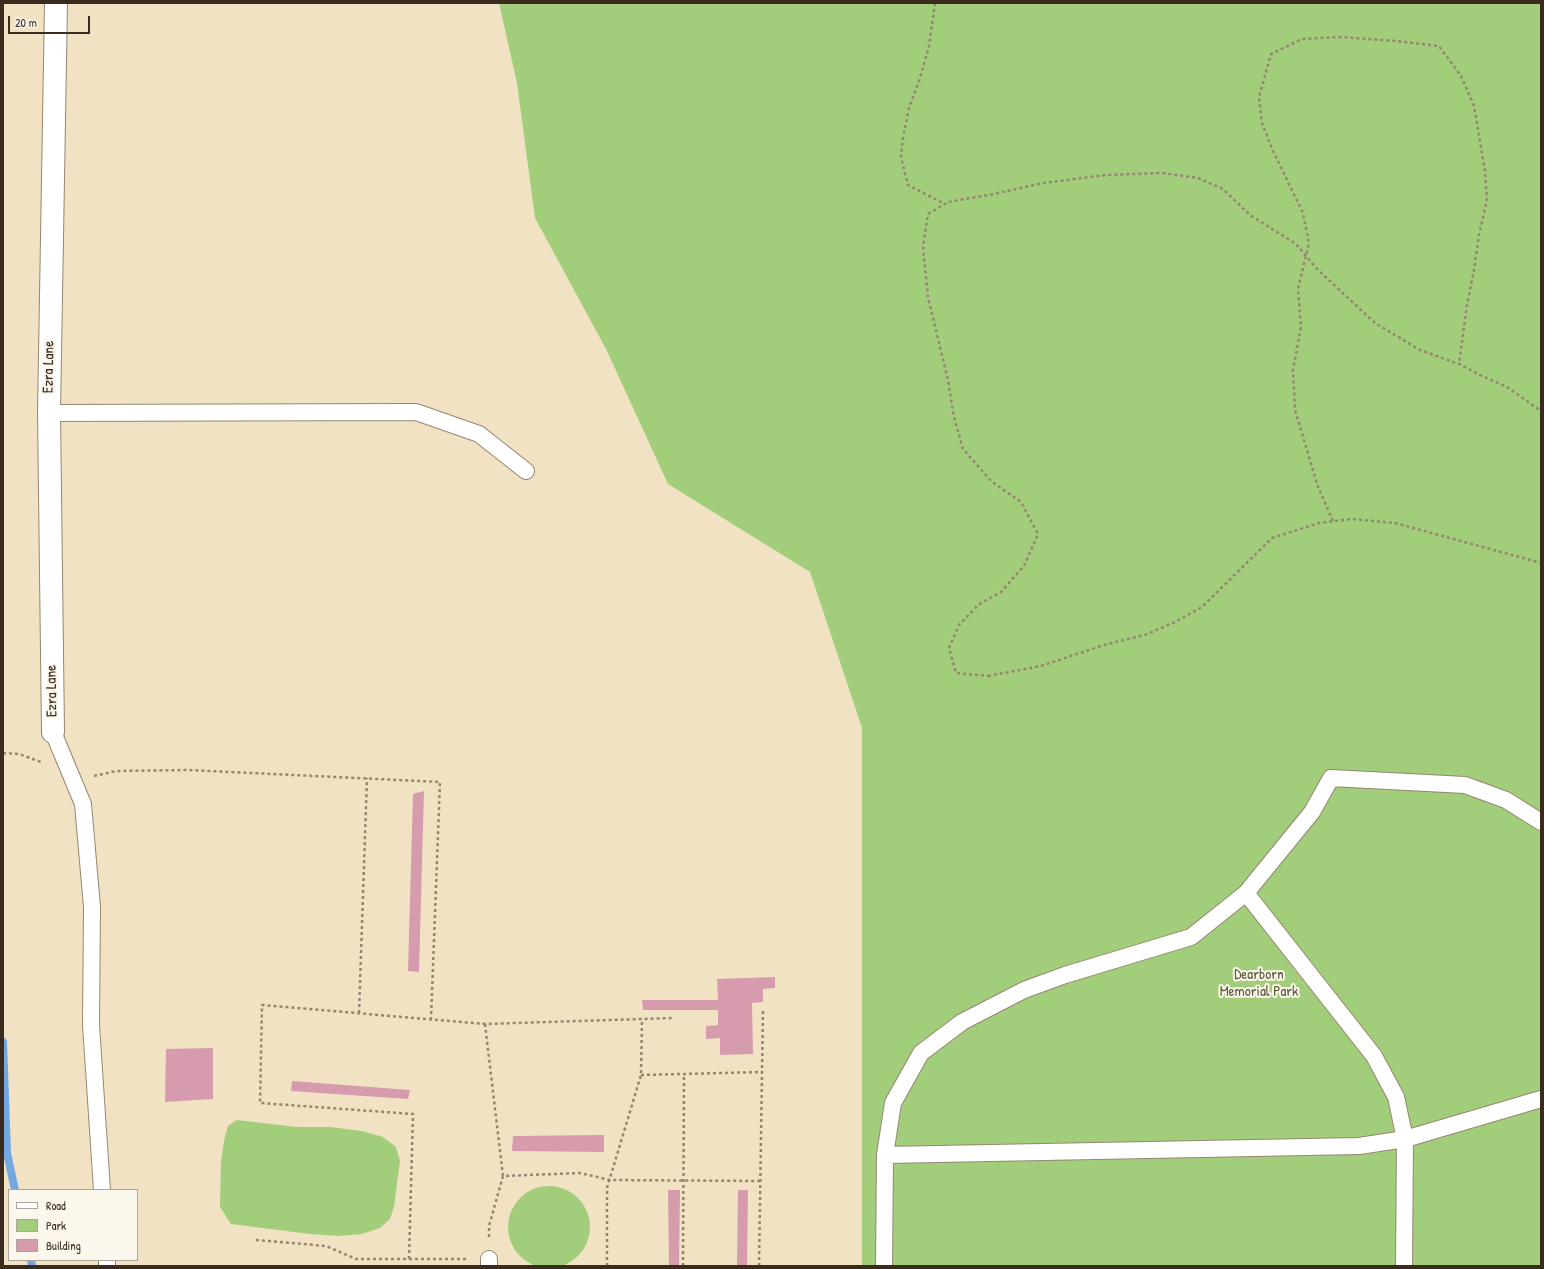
<!DOCTYPE html>
<html>
<head>
<meta charset="utf-8">
<style>
	body { margin:0 }
	#map { position:relative; width:1544px; height:1269px; overflow:hidden; background:#f1e2c4; font-family:"Patrick Hand",sans-serif }
	canvas { display:block }
	.frame { position:absolute; inset:0; border:4px solid #3b2a1e; pointer-events:none }
	.legend { position:absolute; left:8px; top:1189px; width:130px; height:72px; box-sizing:border-box; background:#fbf7ec; border:1px solid #aea59a; margin:0; padding:5px 7px; list-style:none; font-size:12px; color:#3b2a1e }
	.legend li { display:flex; align-items:center; gap:8px; height:20px }
	.legend b { width:20px; border:1px solid #aea59a }
	.scale { position:absolute; left:8px; top:16px; width:82px; height:18px; box-sizing:border-box; border:2px solid #3b2a1e; border-top:0; padding-left:5px; font-size:12px; line-height:14px; white-space:nowrap; color:#3b2a1e; -webkit-text-stroke:3px #fbf7ec; paint-order:stroke }
</style>
</head>
<body>
<div id="map">
<canvas width="1544" height="1269"></canvas>
<div class="frame"></div>
<ul class="legend">
<li><b style="height:5px;background:#fff"></b>Road</li>
<li><b style="height:11px;background:#a2ce7b"></b>Park</li>
<li><b style="height:11px;background:#d69cae"></b>Building</li>
</ul>
<div class="scale">20 m</div>
</div>
<script>
const context = document.querySelector('canvas').getContext('2d');
context.lineJoin = 'round';
function paint(path, color) {
  context.fillStyle = color;
  context.fill(path, 'evenodd');
}
function shape(rows) {
  const path = new Path2D();
  for (const r of rows) {
    if (r.length === 3) {
      path.moveTo(r[0] + r[2], r[1]);
      path.arc(r[0], r[1], r[2], 0, 2 * Math.PI);
      continue;
    }
    path.moveTo(r[0], r[1]);
    for (let i = 2; i < r.length; i += 2) path.lineTo(r[i], r[i + 1]);
  }
  return path;
}
function strokePath(path, color, width, dash) {
  context.strokeStyle = color;
  context.lineWidth = width;
  context.lineCap = dash ? 'butt' : 'round';
  context.setLineDash(dash || []);
  context.stroke(path);
}
function label(font, color, halo, rows, align = 'center') {
  context.font = font + ' "Patrick Hand",sans-serif';
  context.lineWidth = 4;
  context.setLineDash([]);
  context.textBaseline = 'middle';
  context.strokeStyle = halo;
  context.fillStyle = color;
  for (const [text, x, y, turn = 0] of rows) {
    context.save();
    context.translate(x, y);
    context.rotate((+turn || 0) * Math.PI / 180);
    context.textAlign = isNaN(turn) ? turn : align;
    if (halo) context.strokeText(text, 0, 0);
    context.fillText(text, 0, 0);
    context.restore();
  }
}
const green = shape([
	[499,3,1541,3,1541,1266,862,1266,862,728,810,572,668,484,606,349,535,218,517,83],
	[237,1120,297,1127,330,1127,362,1131,383,1137,396,1147,400,1161,394,1207,390,1219,380,1228,362,1234,339,1236,310,1234,231,1224,220,1207,221,1161,224,1141,228,1126],
	[549,1227,41]
]);
const stream = shape([
	[3,1042,7,1153,15,1190],
	[31,1260,32,1266]
]);
const building = shape([
	[424,791,419,972,408,971,413,794],
	[775,977,775,988,763,989,763,1002,752,1003,753,1054,720,1055,720,1038,706,1039,706,1026,718,1025,718,1010,643,1010,642,1000,718,1000,717,979],
	[213,1048,213,1099,165,1102,166,1049],
	[292,1081,410,1090,408,1099,291,1091],
	[604,1135,604,1152,512,1151,513,1136],
	[668,1190,680,1190,679,1266,669,1266],
	[738,1190,748,1190,747,1266,737,1266]
]);
const path = shape([
	[935,3,929,46,920,78,909,108,903,138,901,157,908,185,945,204],
	[1333,521,1318,487,1295,410,1293,370,1301,327,1298,289,1309,243,1303,213,1273,151,1262,123,1259,97,1271,54,1302,39,1339,37,1397,41,1439,46,1461,76,1474,106,1485,171,1487,200,1479,235,1474,270,1467,305,1459,364],
	[988,676,1041,666,1107,644,1145,635,1175,622,1202,607,1272,538,1319,523,1352,519,1395,523,1541,563],
	[990,676,956,673,949,648,959,625,978,605,1001,592,1024,566,1038,534,1021,502,991,481,963,449,954,417,948,380,928,297,923,247,928,214,948,202,989,195,1043,183,1106,175,1162,173,1198,178,1223,189,1250,215,1296,244,1318,270,1375,323,1420,350,1459,364,1480,375,1507,387,1541,411],
	[3,753,19,754,41,762],
	[94,776,116,771,189,770,440,782,431,1019],
	[359,1013,367,778],
	[485,1024,503,1176],
	[641,1075,762,1072],
	[489,1237,489,1226,503,1176,580,1173,610,1180,760,1181],
	[256,1240,326,1246,356,1259,468,1259],
	[409,1259,413,1114,260,1103,262,1005,485,1024,673,1018],
	[607,1266,607,1188,641,1075,642,1019],
	[683,1266,684,1074],
	[759,1266,763,1008]
]);
const service = shape([
	[49,413,416,412,479,434,526,471],
	[53,732,83,804,92,907,91,1025,102,1190],
	[1541,822,1506,800,1465,785,1331,778,1312,812,1246,893,1191,937,1065,975,1024,990,962,1022,921,1053,893,1103,885,1155,1359,1146,1405,1139,1541,1099],
	[1246,893,1374,1056,1396,1097,1405,1139,1404,1266],
	[107,1260,107,1266],
	[489,1266,489,1259],
	[884,1266,885,1155]
]);
const minor = shape([
	[53,732,49,413,56,3]
]);
const streetNames = [
	["Ezra Lane",49,367,-89],
	["Ezra Lane",52,691,-91]
];
const parkNames = [
	["Dearborn",1259,975],
	["Memorial Park",1259,992]
];
paint(green, '#a2ce7b');
strokePath(stream, '#73a8e0', 8);
paint(building, '#d69cae');
strokePath(service, '#968671', 18);
strokePath(minor, '#968671', 24);
strokePath(path, '#968671', 2.5, [3, 3]);
strokePath(service, '#fff', 16);
strokePath(minor, '#fff', 22);
label('15px', '#3b2a1e', '#fbf7ec', streetNames);
label('15px', '#5a5b3a', '#fbf7ec', parkNames);
</script>
</body>
</html>
